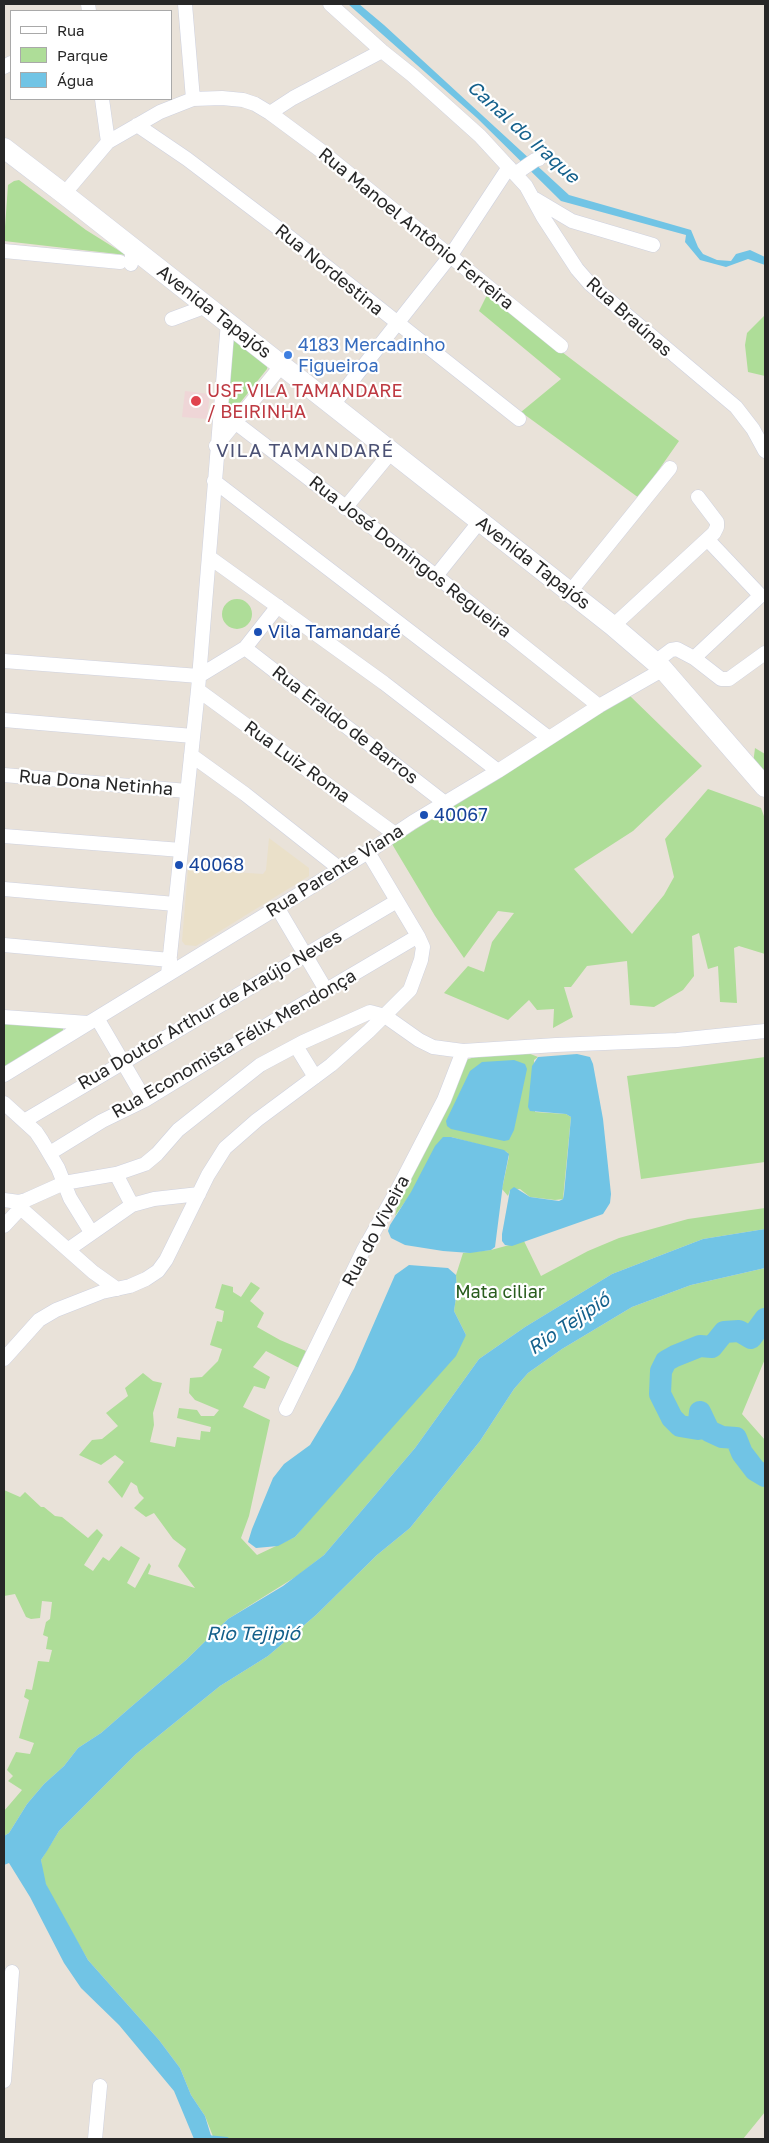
<!DOCTYPE html>
<html>
<head>
<meta charset="utf-8">
<style>
	body { margin:0 }
	#map { position:relative; width:769px; height:2143px; overflow:hidden; background:#e9e2d9; font-family:"Golos Text",sans-serif }
	canvas { display:block }
	.frame { position:absolute; inset:0; border:5px solid #272727; pointer-events:none }
	.legend { position:absolute; left:10px; top:10px; width:162px; height:90px; box-sizing:border-box; background:#fff; border:1px solid #a9a9a9; margin:0; padding:6px 9px; list-style:none; font-size:15px; color:#272727 }
	.legend li { display:flex; align-items:center; gap:10px; height:25px }
	.legend b { width:25px; border:1px solid #a9a9a9 }
</style>
</head>
<body>
<div id="map">
<canvas width="769" height="2143"></canvas>
<div class="frame"></div>
<ul class="legend">
<li><b style="height:6px;background:#fff"></b>Rua</li>
<li><b style="height:14px;background:#aedd98"></b>Parque</li>
<li><b style="height:14px;background:#71c4e5"></b>Água</li>
</ul>
</div>
<script>
const context = document.querySelector('canvas').getContext('2d');
context.lineJoin = 'round';
function paint(path, color) {
  context.fillStyle = color;
  context.fill(path, 'evenodd');
}
function shape(rows) {
  const path = new Path2D();
  for (const r of rows) {
    if (r.length === 3) {
      path.moveTo(r[0] + r[2], r[1]);
      path.arc(r[0], r[1], r[2], 0, 2 * Math.PI);
      continue;
    }
    path.moveTo(r[0], r[1]);
    for (let i = 2; i < r.length; i += 2) path.lineTo(r[i], r[i + 1]);
  }
  return path;
}
function strokePath(path, color, width, dash) {
  context.strokeStyle = color;
  context.lineWidth = width;
  context.lineCap = dash ? 'butt' : 'round';
  context.setLineDash(dash || []);
  context.stroke(path);
}
function label(font, color, halo, rows, align = 'center') {
  context.font = font + ' "Golos Text",sans-serif';
  context.lineWidth = 4.5;
  context.setLineDash([]);
  context.textBaseline = 'middle';
  context.strokeStyle = halo;
  context.fillStyle = color;
  for (const [text, x, y, turn = 0] of rows) {
    context.save();
    context.translate(x, y);
    context.rotate((+turn || 0) * Math.PI / 180);
    context.textAlign = isNaN(turn) ? turn : align;
    if (halo) context.strokeText(text, 0, 0);
    context.fillText(text, 0, 0);
    context.restore();
  }
}
const education = shape([
	[269,838,309,868,309,876,196,946,185,945,182,941,188,869,263,874,266,870]
]);
const medical = shape([
	[185,391,210,394,207,419,182,417]
]);
const green = shape([
	[19,180,86,230,126,255,4,241,8,185,14,181],
	[487,295,679,441,639,498,521,412,561,379,479,311],
	[765,315,765,376,748,372,745,345,747,333],
	[232,339,268,361,267,369,232,413,224,407],
	[237,614,15],
	[629,695,702,766,633,831,574,869,632,934,664,895,674,877,665,839,708,789,761,808,765,819,765,954,739,946,734,948,737,1003,720,1002,718,966,708,969,699,933,692,936,694,976,683,990,654,1007,630,1005,627,961,587,966,571,987,564,987,573,1017,553,1028,554,1009,537,1010,529,1000,508,1020,444,993,468,966,484,972,492,942,514,913,498,911,464,958,435,916,392,844],
	[755,748,765,754,765,782,753,764],
	[4,1018,63,1027,63,1031,4,1067],
	[528,1053,538,1057,534,1060,535,1112,566,1114,571,1117,563,1199,555,1200,530,1197,520,1189,510,1190,508,1196,502,1189,509,1156,507,1152,451,1137,395,1216,397,1207,466,1060,483,1054],
	[765,1057,765,1162,641,1179,627,1076],
	[765,1208,765,1229,703,1239,612,1274,525,1327,479,1359,415,1448,324,1555,297,1576,228,1619,186,1660,132,1706,101,1733,78,1748,64,1766,44,1784,27,1804,9,1833,4,1836,4,1811,22,1790,8,1781,13,1776,7,1770,16,1752,30,1754,34,1743,19,1738,29,1700,24,1697,26,1689,32,1690,38,1661,49,1662,52,1650,46,1649,48,1637,43,1635,46,1622,50,1619,52,1602,42,1601,40,1618,31,1619,26,1617,15,1594,4,1596,4,1490,20,1497,25,1492,41,1507,44,1507,55,1516,62,1517,88,1538,97,1529,103,1535,84,1565,93,1571,103,1557,109,1561,121,1546,140,1558,127,1583,135,1588,149,1563,151,1566,148,1574,195,1588,178,1566,186,1549,173,1539,154,1513,146,1517,134,1508,144,1498,139,1493,137,1486,131,1482,122,1498,108,1482,124,1462,115,1455,101,1465,79,1455,92,1440,102,1439,118,1426,106,1413,128,1396,125,1388,143,1373,153,1381,162,1383,153,1413,154,1425,150,1442,175,1447,177,1437,200,1440,201,1431,210,1432,211,1427,177,1418,179,1408,197,1410,201,1416,214,1416,219,1410,195,1400,189,1393,190,1378,202,1377,218,1361,222,1349,210,1345,217,1321,222,1322,224,1311,215,1308,222,1284,233,1287,233,1292,241,1297,251,1282,260,1288,250,1301,264,1313,257,1327,280,1340,306,1351,299,1368,266,1351,253,1367,270,1377,265,1389,254,1386,243,1407,270,1420,249,1516,241,1538,257,1555,295,1537,466,1335,454,1311,457,1291,456,1275,463,1253,491,1250,524,1241,541,1276,588,1251,619,1238,688,1219],
	[765,1268,765,1359,742,1414,765,1440,765,2112,743,2139,214,2139,205,2116,191,2095,180,2068,159,2040,88,1960,53,1900,43,1878,41,1860,59,1831,136,1754,220,1686,268,1656,316,1615,377,1555,410,1528,480,1441,514,1389,528,1373,562,1349,632,1307,691,1285]
]);
const water = shape([
	[348,4,359,4,384,25,569,195,691,230,698,247,703,254,717,260,731,261,736,254,750,250,765,257,765,265,748,259,726,267,700,260,685,242,686,235,561,201,477,118],
	[577,1054,590,1057,593,1064,603,1119,611,1194,610,1203,603,1214,512,1246,505,1245,502,1241,502,1234,510,1190,514,1187,530,1197,559,1201,563,1199,564,1194,571,1117,566,1114,530,1111,528,1107,532,1066,538,1057],
	[514,1060,525,1064,527,1069,514,1130,509,1140,504,1141,451,1129,447,1126,446,1121,470,1071,482,1062],
	[443,1137,451,1137,504,1150,509,1154,503,1184,495,1247,491,1250,470,1253,443,1251,405,1245,391,1238,388,1231,390,1225,411,1192,435,1146],
	[765,1229,765,1268,691,1285,632,1307,562,1349,528,1373,514,1389,480,1441,410,1528,377,1555,316,1615,268,1656,220,1686,136,1754,59,1831,47,1851,41,1860,46,1884,88,1960,159,2040,180,2068,191,2095,205,2116,212,2139,194,2139,174,2091,119,2025,81,1988,64,1963,30,1897,9,1863,4,1865,4,1836,9,1833,27,1804,44,1784,64,1766,78,1748,101,1733,132,1706,186,1660,228,1619,283,1586,324,1555,415,1448,479,1359,525,1327,612,1274,703,1239],
	[409,1265,448,1268,456,1275,457,1291,454,1311,466,1335,456,1356,295,1537,278,1546,256,1548,248,1542,252,1529,273,1478,284,1464,310,1445,339,1397,354,1369,395,1275]
]);
const stream = shape([
	[207,2137,227,2139]
]);
const river = shape([
	[765,1319,751,1338,739,1331,724,1332,712,1347,700,1346,675,1356,666,1361,661,1371,660,1394,672,1418,680,1426,698,1429,700,1412,709,1431,722,1437,736,1438,742,1453,755,1470,765,1476]
]);
const street = shape([
	[88,4,89,11],
	[185,4,193,99],
	[330,4,382,51,412,75,480,136,526,186,543,217,577,269,590,284,736,407,753,429,765,451],
	[4,67,11,63],
	[102,99,108,142],
	[270,113,293,98,382,51],
	[137,125,187,159,278,228,519,419],
	[515,174,535,160,539,159],
	[64,194,108,142,160,112,193,99,222,98,243,100,255,104,270,113,320,150,561,346],
	[535,199,572,221,653,245],
	[4,251,120,262],
	[131,264,133,248],
	[172,319,207,306],
	[332,406,451,255,509,167],
	[219,410,436,576,599,706],
	[216,446,282,365],
	[214,481,549,738],
	[345,508,392,451],
	[209,557,384,683,498,771],
	[436,576,480,521],
	[570,592,670,468],
	[613,626,714,533,717,527,717,522,698,497],
	[245,648,445,803],
	[694,658,759,597,759,594,708,540],
	[4,661,199,676,245,648,278,606],
	[655,662,671,650,677,649,694,658,721,679,729,679,765,653],
	[198,690,395,834],
	[4,720,193,736],
	[191,755,245,794,340,869],
	[4,775,187,791],
	[4,836,181,850],
	[4,889,175,904],
	[277,907,326,990],
	[4,945,170,960],
	[168,974,198,690,228,322],
	[4,1017,88,1023],
	[97,1018,145,1100],
	[296,1046,315,1077],
	[4,1075,368,852,413,822,498,771,599,706,655,674,662,668],
	[4,1103,36,1132,42,1141,58,1168,70,1198,91,1232],
	[24,1121,397,901],
	[50,1153,102,1121,145,1100,274,1021,418,936],
	[116,1174,132,1205],
	[4,1200,19,1202,26,1200,64,1183,116,1174,145,1164,157,1154,178,1130,260,1065,303,1042,370,1012,385,1016,419,1040,433,1047,463,1051,556,1045,677,1040,765,1031],
	[19,1202,24,1211,93,1272,117,1289],
	[4,1226,17,1212,19,1202],
	[69,1249,132,1205,154,1199,199,1194],
	[4,1359,39,1320,56,1310,102,1292,130,1286,146,1279,158,1271,166,1260,208,1175,225,1148,257,1120,331,1065,369,1031,410,990,421,960,423,947,418,936,368,852],
	[286,1409,363,1251,398,1189,444,1100,463,1051],
	[4,2081,12,1972],
	[95,2139,100,2086]
]);
const secondary = shape([
	[4,148,64,194,613,626,662,668,765,787]
]);
const markers = [
	[288,355,5,"#3f7fe0"],
	[196,401,6,"#e0444e"],
	[258,632,5,"#1a4fb4"],
	[424,815,5,"#1a4fb4"],
	[179,865,5,"#1a4fb4"]
];
const streetNames = [
	["Rua Manoel Antônio Ferreira",416,229,39],
	["Rua Nordestina",329,270,39],
	["Avenida Tapajós",214,312,38],
	["Rua Braúnas",629,317,42],
	["Rua José Domingos Regueira",410,557,38],
	["Avenida Tapajós",533,563,38],
	["Rua Eraldo de Barros",345,725,38],
	["Rua Luiz Roma",297,762,36],
	["Rua Dona Netinha",96,783,5],
	["Rua Parente Viana",335,871,-32],
	["Rua Doutor Arthur de Araújo Neves",210,1010,-30],
	["Rua Economista Félix Mendonça",234,1044,-30],
	["Rua do Viveira",376,1231,-62]
];
const shopNames = [
	["4183 Mercadinho",298,345],
	["Figueiroa",298,366]
];
const healthNames = [
	["USF VILA TAMANDARE",207,391],
	["/ BEIRINHA",207,412]
];
const transitNames = [
	["Vila Tamandaré",268,632],
	["40067",434,815],
	["40068",189,865]
];
const parkNames = [
	["Mata ciliar",500,1292]
];
const waterNames = [
	["Canal do Iraque",523,132,42],
	["Rio Tejipió",569,1324,-34],
	["Rio Tejipió",253,1634]
];
const neighbourhoodNames = [
	["VILA TAMANDARÉ",305,451]
];
paint(education, '#eae0c9');
paint(medical, '#efd6d7');
paint(green, '#aedd98');
paint(water, '#71c4e5');
strokePath(stream, '#71c4e5', 4);
strokePath(river, '#71c4e5', 22);
strokePath(street, '#ced1df', 15);
strokePath(secondary, '#ced1df', 21);
strokePath(street, '#fff', 14);
strokePath(secondary, '#fff', 20);
for (const [x, y, r, color] of markers) {
  const dot = new Path2D();
  dot.arc(x, y, r, 0, 2 * Math.PI);
  context.fillStyle = color;
  context.fill(dot);
  strokePath(dot, '#fff', 2);
}
label('18px', '#272727', '#fff', streetNames);
label('18px', '#366cbe', '#fff', shopNames, 'left');
label('18px', '#be3a42', '#fff', healthNames, 'left');
label('18px', '#164399', '#fff', transitNames, 'left');
label('18px', '#295d1d', '#fff', parkNames);
label('italic 19px', '#15618c', '#fff', waterNames);
context.letterSpacing = '1px';
label('19px', '#4b5174', '#fff', neighbourhoodNames);
context.letterSpacing = '0px';
</script>
</body>
</html>
